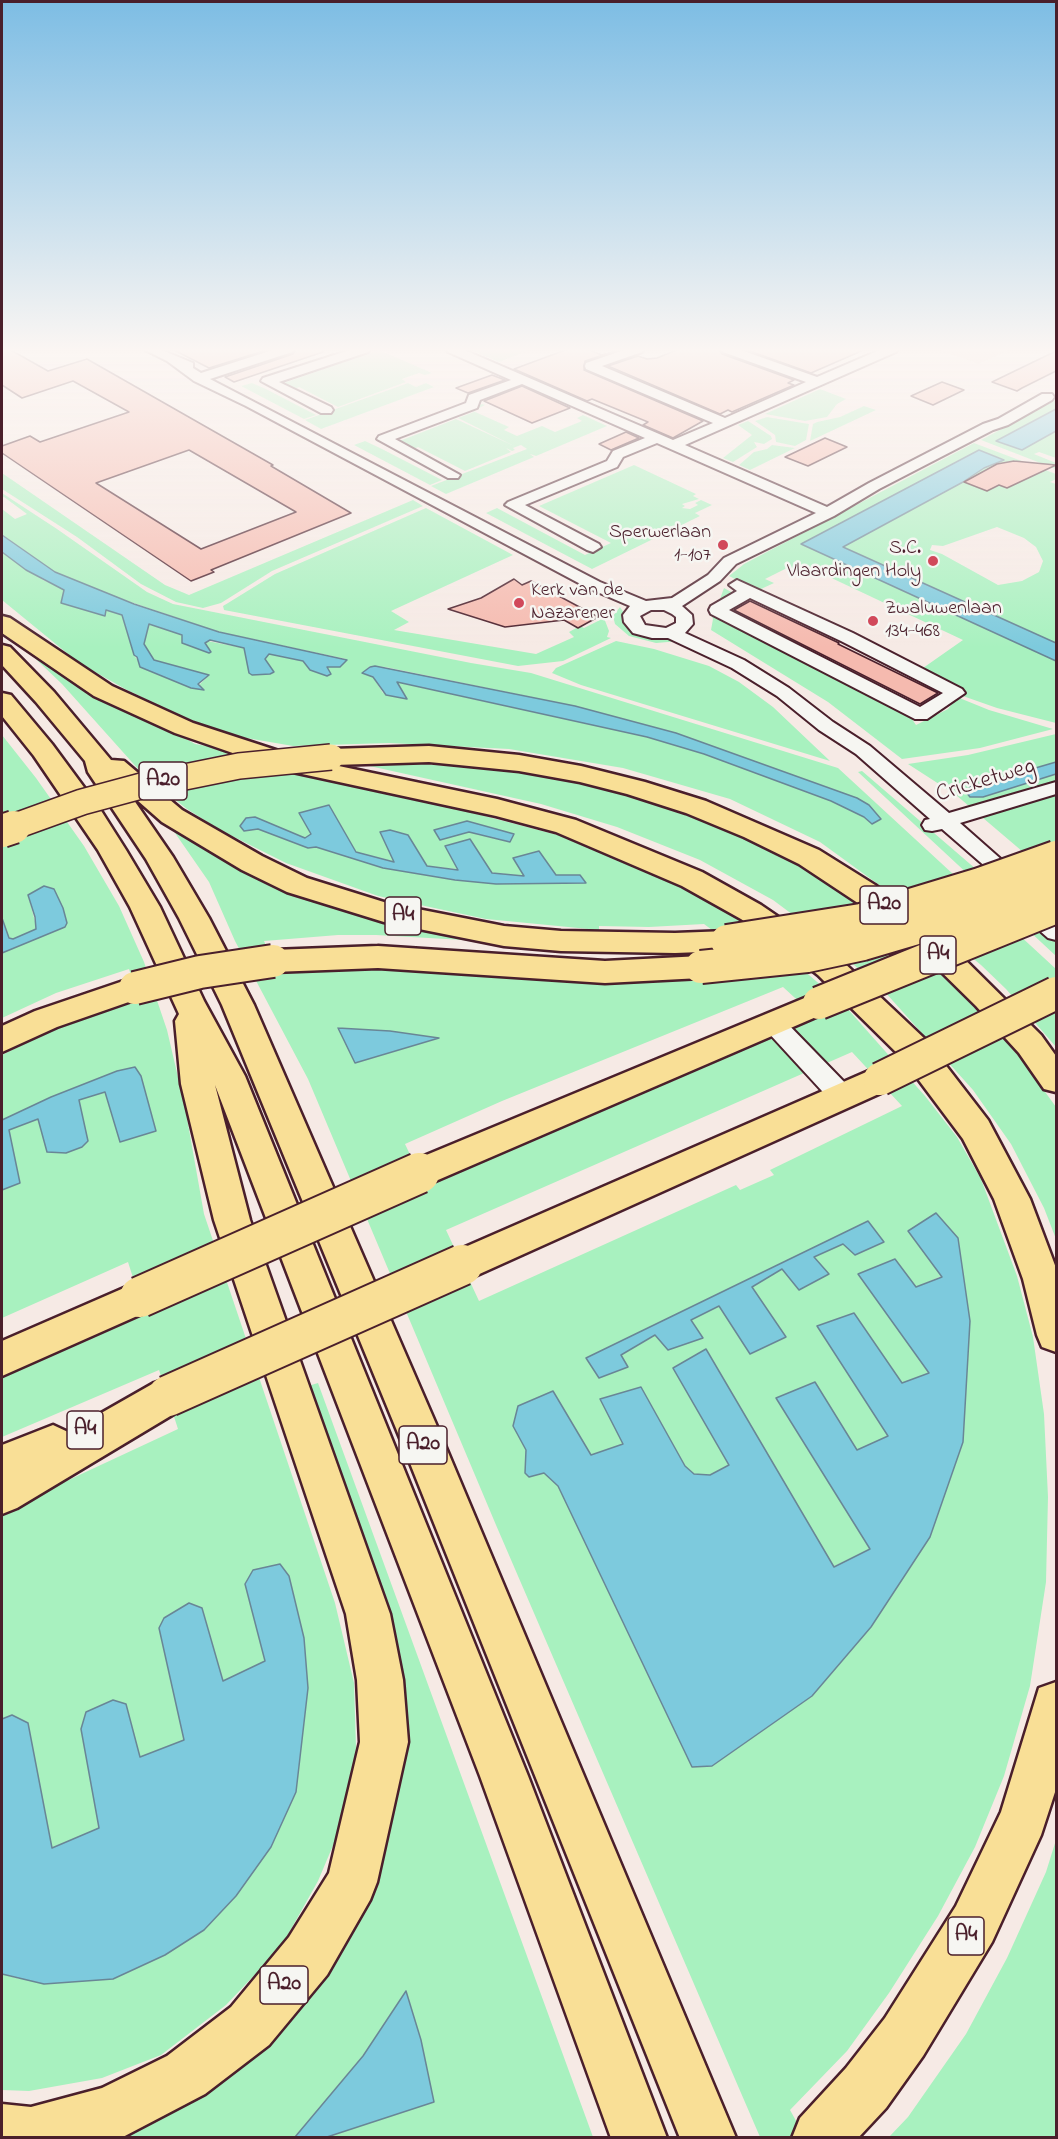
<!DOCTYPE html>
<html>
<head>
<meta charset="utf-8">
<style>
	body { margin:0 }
	#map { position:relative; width:1058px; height:2139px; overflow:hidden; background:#f6eae5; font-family:"Indie Flower",sans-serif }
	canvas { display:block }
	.frame { position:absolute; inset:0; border:3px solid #4a1f2b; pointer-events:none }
</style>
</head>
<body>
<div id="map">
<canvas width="1058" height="2139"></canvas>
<div class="frame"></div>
</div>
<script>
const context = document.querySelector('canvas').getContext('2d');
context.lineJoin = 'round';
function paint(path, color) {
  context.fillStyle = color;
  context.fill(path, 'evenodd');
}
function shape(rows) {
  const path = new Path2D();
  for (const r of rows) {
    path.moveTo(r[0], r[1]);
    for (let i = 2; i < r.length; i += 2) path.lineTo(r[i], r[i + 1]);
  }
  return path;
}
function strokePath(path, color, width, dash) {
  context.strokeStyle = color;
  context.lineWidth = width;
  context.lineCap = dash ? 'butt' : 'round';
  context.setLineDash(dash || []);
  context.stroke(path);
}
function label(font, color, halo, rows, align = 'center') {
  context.font = font + ' "Indie Flower",sans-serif';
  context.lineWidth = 5;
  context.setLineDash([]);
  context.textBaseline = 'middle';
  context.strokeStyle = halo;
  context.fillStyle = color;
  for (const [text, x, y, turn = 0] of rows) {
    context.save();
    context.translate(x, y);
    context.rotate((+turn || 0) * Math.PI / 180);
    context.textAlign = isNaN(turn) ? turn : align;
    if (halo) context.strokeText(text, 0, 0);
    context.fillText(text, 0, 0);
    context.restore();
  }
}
const built = shape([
	[936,349,1011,349,979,364]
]);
const green = shape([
	[377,349,432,373,425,375,419,373,402,379,406,382,338,407,299,387,293,390,281,384,338,364,334,361,342,363,378,350],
	[469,349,532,349,499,362],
	[252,383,266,389,316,415,304,419,241,386],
	[408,383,416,387,426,383,434,387,321,429,305,420],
	[820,389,846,399,837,404,827,417,805,421,765,414],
	[1056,400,1056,409,997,441,1022,450,1056,431,1056,458,1039,452,1034,454,1056,463,1056,469,981,440],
	[482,404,485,405,473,411,509,427,504,430,517,436,542,426,555,432,582,421,577,418,583,415,607,426,536,456,530,454,534,457,446,494,431,486,527,449,521,445,513,448,515,450,512,451,506,448,511,452,465,471,418,447,411,450,397,442,456,419,514,446,458,418,474,412,469,409],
	[864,406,876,410,810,441,813,424,817,422,840,417],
	[767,417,809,424,806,440,795,446,776,442,775,435,755,421],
	[748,421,771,436,772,439,764,444,754,442,757,447,733,462,723,458,752,435,738,425],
	[365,441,382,449,442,480,430,485,354,445],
	[974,443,1056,474,1056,479,1050,482,1056,484,1056,643,843,547,963,482,984,468,1003,459,979,450,802,544,1056,661,1056,723,997,708,960,695,923,668,963,640,806,566,795,572,787,568,765,579,774,583,761,589,751,587,729,576,744,564],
	[997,527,1024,538,1036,547,1043,561,1039,572,1022,581,998,585,942,554,930,550,932,545,943,546],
	[772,445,795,448,750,470,739,465,754,452,767,449],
	[634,465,696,494,693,496,699,499,682,504,685,506,682,508,690,509,698,505,695,503,701,500,712,505,695,513,700,516,592,569,486,513,497,508,585,555,611,543,539,506],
	[2,473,165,585,189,595,413,500,423,506,272,571,221,603,203,608,176,602,141,584,77,537,2,489],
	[2,493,57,529,147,592,173,604,471,663,531,673,838,768,1056,969,1056,1047,1006,989,981,965,919,914,820,842,730,799,623,768,509,749,389,743,293,746,235,736,190,720,127,690,79,663,2,600,2,552,43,580,65,590,62,598,105,615,105,610,122,615,134,655,143,668,188,686,198,686,208,676,154,660,144,644,149,624,183,635,211,652,205,643,207,641,244,648,273,673,265,659,269,654,304,661,308,668,330,674,326,667,338,667,346,659,219,632,107,594,55,572,2,535,2,509,15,519,27,514,4,497,2,498],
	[370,666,385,667,575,706,676,733,857,798,872,824,864,817,831,801,704,754,647,737,396,682,407,698,383,693,373,677,363,673],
	[426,508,513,555,391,611,409,622,394,630,536,654,574,637,569,632,580,626,584,628,604,618,609,631,607,637,611,638,563,661,518,666,224,610,223,606,228,603,275,574],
	[724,588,735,594,713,607,907,712,916,725,948,709,957,697,989,710,1053,729,980,748,902,759,828,702,711,630,713,619,709,609,720,599],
	[620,607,624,613,625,619,680,641,656,643,629,636,615,624,613,616],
	[17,641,195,744,248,753,207,758,224,777,299,768,585,842,673,878,744,919,845,1006,925,1096,957,1137,981,1179,1017,1276,1033,1337,1044,1414,1048,1497,1046,1582,1030,1686,1004,1776,975,1847,938,1916,889,1993,847,2051,790,2110,805,2137,760,2137,496,1525,308,1079,235,941,209,882,166,820,243,865,499,942,376,935,338,935,264,941,277,970,337,963,695,976,727,941,704,924,649,927,599,926,599,930,486,919,378,896,286,863,220,830,187,809,164,791,139,770,62,684],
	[329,805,356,852,395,862,380,833,390,830,408,835,427,866,525,876,580,875,585,883,496,884,455,880,383,868,316,847,308,848,258,829,255,817,305,839,311,835],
	[434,830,513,834,509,842,469,832,440,840],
	[783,987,817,1018,529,1139,425,1186,405,1144,502,1101],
	[852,1052,902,1106,770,1170,774,1175,740,1190,736,1185,479,1301,446,1230],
	[868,1221,843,1243,782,1269,752,1287,751,1354,719,1306,691,1320,703,1339,656,1335,621,1355,586,1358],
	[908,1231,958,1238,970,1321,930,1537,871,1627,812,1696,712,1766,558,1486,544,1473,529,1477,525,1473,526,1450,553,1391,591,1455,623,1444,641,1387,685,1466,694,1474,710,1475,729,1465,674,1368,706,1350,833,1567,870,1549,776,1398,857,1450,889,1436,854,1313,902,1384,929,1373,895,1259,916,1287,942,1276],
	[616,641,654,649,709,666,739,682,773,707,830,761,581,685,552,673,556,668],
	[1056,734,1056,762,971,787,983,797,1056,774,1056,880,956,795,908,764,968,755],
	[2,735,36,778,84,846,119,906,144,962,167,1030,185,1107,204,1214,335,1603,354,1683,356,1748,348,1810,318,1881,281,1947,226,2005,161,2055,102,2078,29,2091,2,2090,2,1974,20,1979,308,1688,304,1638,289,1576,245,1584,265,1661,223,1681,202,1608,159,1628,185,1740,140,1757,81,1729,99,1828,52,1849,28,1723,12,1715,2,1719,2,1511,178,1429,159,1370,2,1437,2,1370,142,1306,128,1262,2,1318,2,1190,20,1183,9,1130,38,1119,47,1152,78,1100,105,1092,156,1131,141,1076,135,1067,117,1071,51,1097,2,1120,2,1055,64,1024,139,1000,129,969,56,993,2,1018,2,953,65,927,28,895,37,929,13,939,8,938,2,918],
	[398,762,504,770,588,784,639,797,740,836,791,861,836,887,889,925,930,960,976,1007,1022,1060,1056,1107,1056,1239,1044,1208,1011,1144,973,1090,884,991,816,932,773,900,700,860,617,827,541,804,356,763],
	[862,771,1056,938,1056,956,858,772],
	[318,1383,593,2137,327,2137,433,2101,421,2040,406,1991,363,2056,295,2137,110,2138,139,2126,382,1825,308,1386],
	[1056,1840,1056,2137,889,2137,908,2117,966,2034,1007,1958,1046,1872]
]);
const water = shape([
	[1056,409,1056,431,1022,450,996,441,1056,409],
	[979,450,1004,460,984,468,963,482,843,547,1056,643,1056,661,801,544,979,450],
	[2,535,55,572,134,604,219,632,347,660,340,667,327,667,331,674,327,676,310,670,303,661,269,654,265,659,274,672,270,674,252,675,249,673,244,648,210,640,205,643,211,652,209,653,182,643,182,635,149,624,144,644,154,660,209,675,198,684,204,690,191,688,140,667,137,657,134,655,122,615,106,610,105,616,61,603,64,590,26,570,2,552,2,535],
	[375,666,575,706,676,733,857,798,869,805,881,819,872,824,864,817,831,801,704,754,647,737,397,682,407,699,386,695,373,677,362,673,370,667,375,666],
	[1056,762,1056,774,983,797,970,797,966,792,970,787,1056,762],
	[329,805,356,852,394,862,380,832,390,830,408,835,427,866,458,870,445,846,470,839,492,873,524,876,513,858,539,851,556,875,580,875,586,883,496,884,455,880,383,868,316,847,308,848,258,829,244,831,240,826,246,818,255,817,305,838,311,834,299,813,329,805],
	[467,821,514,834,510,842,469,832,440,840,434,830,467,821],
	[44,886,54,889,63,908,67,923,65,927,2,953,2,918,9,938,13,939,36,929,35,917,28,895,44,886],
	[338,1028,390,1031,439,1038,355,1063,338,1028],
	[135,1067,141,1076,156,1131,120,1142,105,1092,79,1100,88,1141,82,1147,66,1153,47,1152,38,1119,9,1130,20,1183,2,1190,2,1120,51,1097,117,1071,135,1067],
	[936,1213,958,1238,970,1321,963,1442,930,1537,871,1627,812,1696,712,1766,692,1767,558,1486,544,1473,529,1477,525,1473,526,1450,513,1426,518,1406,553,1391,591,1455,623,1444,600,1399,641,1387,685,1466,694,1474,710,1475,729,1465,673,1368,706,1349,834,1567,870,1549,776,1398,815,1382,857,1450,888,1436,817,1326,854,1313,902,1383,929,1373,858,1274,895,1259,916,1287,942,1277,908,1231,936,1213],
	[868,1221,884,1242,855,1255,843,1244,814,1257,829,1274,799,1290,782,1269,752,1287,786,1337,750,1354,719,1306,691,1320,703,1338,668,1350,655,1335,621,1355,628,1367,599,1378,586,1358,868,1221],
	[280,1564,289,1576,304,1638,308,1688,296,1792,271,1847,236,1896,204,1930,165,1955,113,1979,44,1984,2,1974,2,1719,12,1715,28,1723,52,1848,99,1828,81,1729,86,1712,113,1700,126,1704,140,1757,184,1740,159,1628,164,1618,189,1603,202,1608,223,1681,265,1661,245,1584,253,1570,280,1564],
	[406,1991,421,2040,434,2102,327,2137,295,2137,363,2056,406,1991]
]);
const building = shape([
	[2,349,9,349,48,371,87,359,273,465,271,466,351,513,211,570,214,572,191,581,2,453,2,446,30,436,40,442,129,412,73,381,22,398,2,385,2,349],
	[189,450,227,472,296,512,201,549,96,483,189,450],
	[172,349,270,349,209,368,172,349],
	[296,349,323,349,323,352,234,382,225,377,293,354,296,349],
	[568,349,587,349,602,355,621,349,585,361,584,370,703,421,673,438,643,425,648,422,592,399,587,401,514,369,568,349],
	[679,349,719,349,722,354,794,380,788,383,794,385,732,412,728,410,720,414,608,366,638,356,647,359,657,358,679,349],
	[744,349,866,349,811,373,744,349],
	[1056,351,1056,371,1022,388,1017,391,992,382,1056,351],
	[492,375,505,380,468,393,456,388,492,375],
	[942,382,964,390,933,405,911,396,942,382],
	[522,386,570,408,532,423,484,401,522,386],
	[626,432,639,438,611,450,599,444,626,432],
	[825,438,847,447,808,466,785,457,825,438],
	[1014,461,1056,465,1007,488,999,485,987,491,964,482,997,464,1014,461],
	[514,579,522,585,531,581,598,617,578,628,564,620,505,627,448,609,481,598,514,579],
	[750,601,839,643,838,644,938,693,920,704,734,610,750,601]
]);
const minor = shape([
	[143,349,159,349,193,363,193,368,201,373,276,349,294,349,292,352,210,379,600,582,646,601,672,598,708,575,724,558,816,513,657,443,623,457,617,467,525,505,599,544,601,547,593,552,587,550,505,505,508,502,607,461,613,451,645,438,522,384,480,400,477,408,395,439,460,475,458,478,448,478,377,439,379,436,466,403,469,395,511,380,448,352,446,349,462,349,673,440,713,423,586,369,585,366,586,363,627,349,644,349,642,352,602,366,725,418,806,382,723,352,721,349,738,349,817,377,882,349,898,349,896,352,685,445,827,507,869,483,983,424,998,419,1042,394,1052,394,1054,397,1052,400,1008,425,993,430,879,489,834,516,736,564,720,581,682,606,692,615,693,624,685,633,744,660,789,688,833,722,870,746,949,813,1056,782,1056,794,960,823,1028,883,1024,888,1017,890,1010,888,942,829,932,831,925,830,922,825,925,820,930,819,856,754,819,730,777,696,732,668,668,638,652,638,633,633,624,622,623,615,630,606,588,588,246,406,194,381,167,361,143,349],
	[651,610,664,610,672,614,676,617,676,623,666,628,645,625,640,616,651,610],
	[353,349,370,349,368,352,279,382,331,407,333,410,331,413,321,413,261,381,263,378,353,349],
	[737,580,853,633,962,689,965,693,927,719,915,719,711,614,709,610,711,606,737,591,729,585,737,580],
	[750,598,841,641,943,693,920,707,729,610,750,598],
	[1024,898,1032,900,1056,921,1056,940,1048,938,1016,910,1013,905,1016,900,1024,898],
	[773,1014,781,1017,851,1089,854,1096,851,1103,842,1105,833,1103,765,1029,761,1023,765,1017,773,1014]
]);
const highway = shape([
	[2,616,10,618,112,686,193,723,294,756,321,762,318,757,322,751,331,749,429,746,519,755,581,766,645,782,706,801,819,850,875,885,938,933,1041,1035,1056,1056,1056,1092,1044,1089,1019,1053,976,1006,916,947,888,923,799,864,744,837,686,813,627,794,580,782,519,771,429,762,334,765,497,799,576,820,702,872,761,905,840,959,927,1041,988,1120,1030,1199,1056,1268,1056,1352,1042,1347,1037,1335,1023,1279,994,1199,963,1139,903,1059,818,975,779,945,741,919,682,886,556,832,496,816,279,769,175,733,94,696,2,633,2,616],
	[2,645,10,647,54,692,111,760,124,761,182,810,262,856,307,878,387,903,504,926,561,931,675,933,727,931,738,934,742,941,738,948,727,951,675,953,561,951,504,946,384,922,287,892,242,870,162,822,129,793,173,857,209,918,254,1005,442,1438,736,2138,680,2138,400,1438,222,1005,179,918,146,859,88,772,85,761,36,702,2,665,2,645],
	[2,693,11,695,52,744,100,809,126,850,160,907,204,1001,245,1076,528,1776,667,2138,611,2138,480,1776,215,1085,250,1220,390,1614,403,1680,408,1742,377,1882,370,1900,327,1975,269,2045,205,2094,121,2138,2,2138,2,2104,31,2107,102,2088,167,2056,231,2007,289,1937,329,1873,360,1742,357,1680,346,1614,214,1220,181,1084,175,1021,179,1014,130,907,98,850,34,756,2,716,2,693],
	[378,946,605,961,701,956,712,959,716,967,712,975,701,978,605,983,378,968,273,972,262,969,258,961,262,953,273,950,378,946],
	[135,977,146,980,151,988,146,996,57,1027,2,1052,2,1026,35,1011,135,977],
	[819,992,830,995,835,1003,830,1011,431,1183,419,1187,407,1183,401,1173,407,1163,819,992],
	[880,1066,892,1070,897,1079,892,1088,475,1276,462,1281,449,1276,443,1265,449,1254,880,1066],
	[140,1281,153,1285,159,1297,153,1309,2,1376,2,1341,140,1281],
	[168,1378,182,1383,188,1396,182,1409,17,1508,2,1514,2,1445,53,1425,68,1432,154,1383,168,1378],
	[1056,1682,1056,1789,1041,1835,992,1942,923,2056,886,2108,858,2138,792,2138,800,2118,846,2068,885,2018,956,1906,1001,1812,1039,1688,1056,1682]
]);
const highwayBridgeFar2 = shape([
	[10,828,82,802,145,785,239,766,331,757]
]);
const highwayBridgeFar1 = shape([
	[2,831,14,827],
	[727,941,861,920,980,884,1056,857],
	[701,967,807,956,863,944,968,913,1056,883],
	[135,988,200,972,273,961],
	[819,1003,1056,907],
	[880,1079,1056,993]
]);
const highwayBridge = shape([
	[140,1297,419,1173],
	[168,1396,462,1265]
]);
const markers = [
	[723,545,6,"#d1495b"],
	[933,561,6,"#d1495b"],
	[519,603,6,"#d1495b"],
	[873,621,6,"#d1495b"]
];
const farPoinames = [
	["Sperwerlaan",711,534],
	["1-107",711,557],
	["S.C.",921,550],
	["Vlaardingen Holy",921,573],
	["Kerk van de",531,592,"left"],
	["Nazarener",531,615,"left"],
	["Zwaluwenlaan",885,610,"left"],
	["134-468",885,633,"left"]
];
const shields = [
	[163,781,48],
	[884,905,48],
	[403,916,36],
	[938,955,36],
	[85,1430,36],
	[423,1445,48],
	[966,1936,36],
	[284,1985,48]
];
const shieldNames = [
	["A20",163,781],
	["A20",884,905],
	["A4",403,916],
	["A4",938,955],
	["A4",85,1430],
	["A20",423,1445],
	["A4",966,1936],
	["A20",284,1985]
];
const streetNames = [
	["Cricketweg",986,782,-17]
];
paint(built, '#f6dcd5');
paint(green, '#a8f1bf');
paint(water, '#7dcadd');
strokePath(water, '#698696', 1.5);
paint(building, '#f5baaf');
strokePath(building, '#4a1f2b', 1.5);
strokePath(minor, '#4a1f2b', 4);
strokePath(highway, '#4a1f2b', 5);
paint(minor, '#f6f6f2');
paint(highway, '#f9df96');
strokePath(highwayBridgeFar2, '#4a1f2b', 28, []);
strokePath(highwayBridgeFar1, '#4a1f2b', 36, []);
strokePath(highwayBridge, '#4a1f2b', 44, []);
strokePath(highwayBridgeFar2, '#f9df96', 25);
strokePath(highwayBridgeFar1, '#f9df96', 32);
strokePath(highwayBridge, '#f9df96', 40);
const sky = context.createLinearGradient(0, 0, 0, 648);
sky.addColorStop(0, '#7dbde4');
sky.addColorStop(0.54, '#fbf6f3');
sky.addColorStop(1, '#fbf6f300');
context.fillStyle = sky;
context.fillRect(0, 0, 1058, 648);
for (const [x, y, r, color] of markers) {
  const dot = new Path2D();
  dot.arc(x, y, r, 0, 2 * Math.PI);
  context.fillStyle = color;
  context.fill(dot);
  strokePath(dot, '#f6f6f2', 2);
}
label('20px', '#4a1f2b', '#f6f6f2', farPoinames, 'right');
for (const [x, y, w] of shields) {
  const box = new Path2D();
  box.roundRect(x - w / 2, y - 19, w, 38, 4.5);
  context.fillStyle = '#f6f6f2';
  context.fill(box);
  strokePath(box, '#4a1f2b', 1.5);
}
label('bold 22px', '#4a1f2b', null, shieldNames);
label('24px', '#4a1f2b', '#f6f6f2', streetNames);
</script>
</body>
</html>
